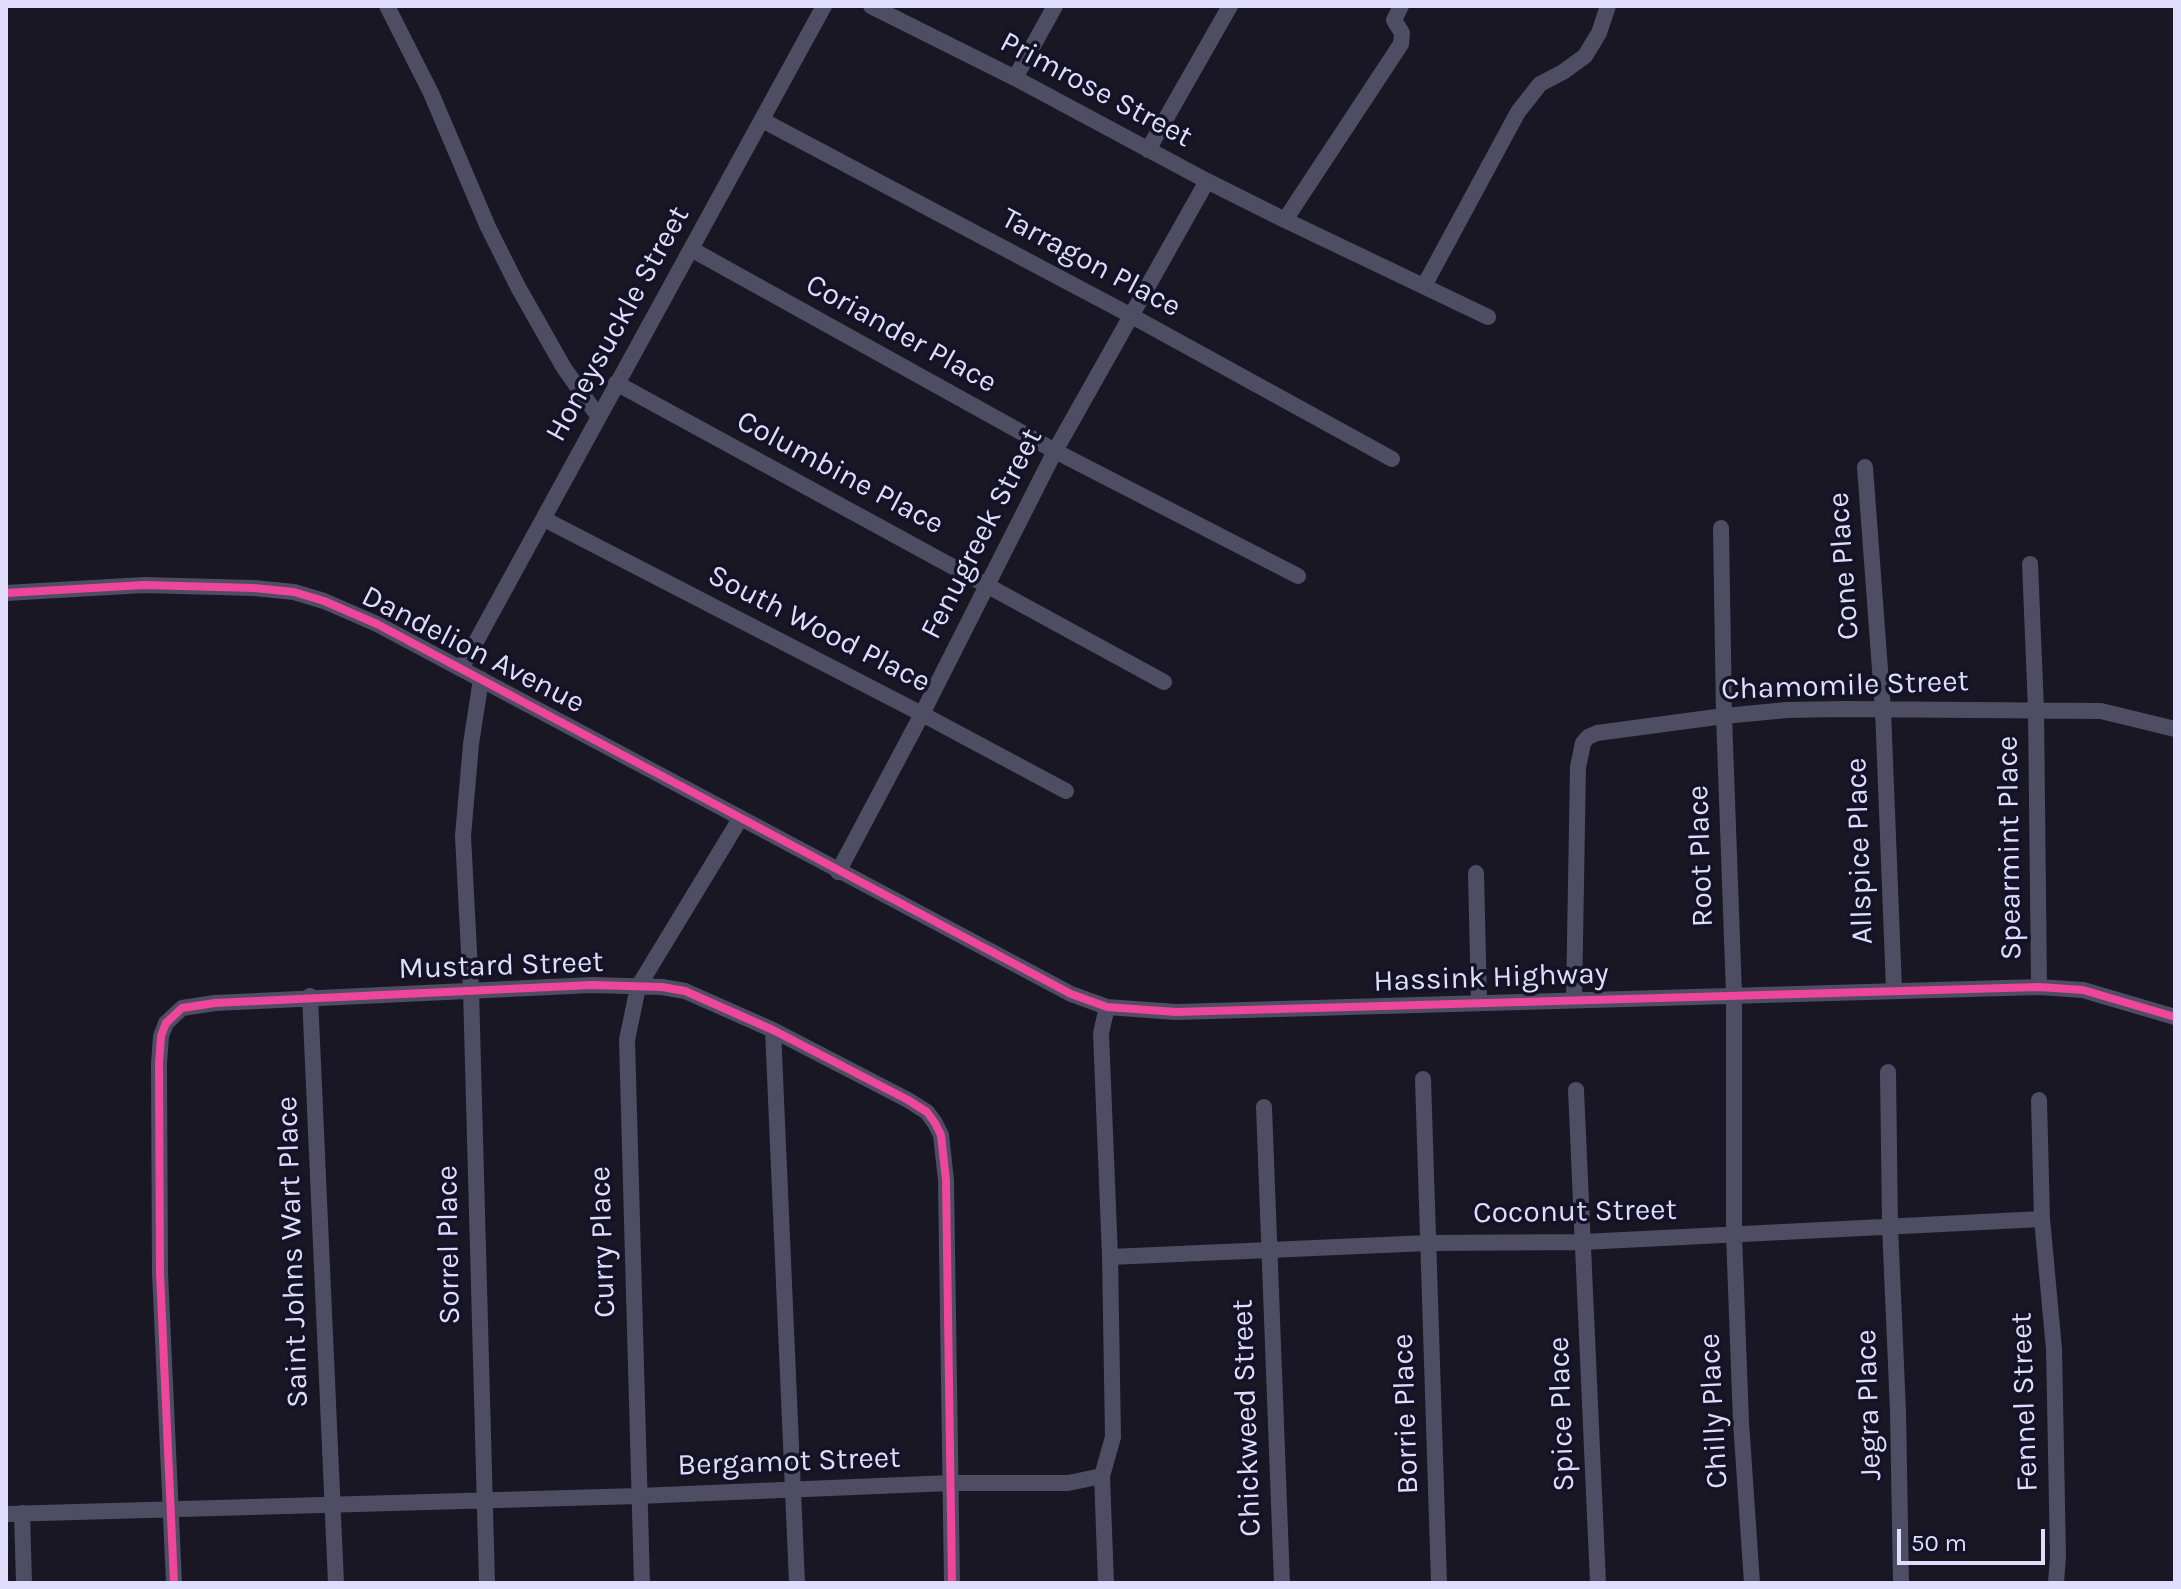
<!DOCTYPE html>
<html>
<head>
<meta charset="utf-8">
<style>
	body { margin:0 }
	#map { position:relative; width:2181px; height:1589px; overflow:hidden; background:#181723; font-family:Karla,sans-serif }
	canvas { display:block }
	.frame { position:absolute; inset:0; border:8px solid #dfdcfc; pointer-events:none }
	.scale { position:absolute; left:1897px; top:1529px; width:148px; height:36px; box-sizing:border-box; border:4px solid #dfdcfc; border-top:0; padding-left:10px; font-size:24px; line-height:28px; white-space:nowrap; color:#dfdcfc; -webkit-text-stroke:6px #151228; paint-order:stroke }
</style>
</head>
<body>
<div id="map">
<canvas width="2181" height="1589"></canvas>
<div class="frame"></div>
<div class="scale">50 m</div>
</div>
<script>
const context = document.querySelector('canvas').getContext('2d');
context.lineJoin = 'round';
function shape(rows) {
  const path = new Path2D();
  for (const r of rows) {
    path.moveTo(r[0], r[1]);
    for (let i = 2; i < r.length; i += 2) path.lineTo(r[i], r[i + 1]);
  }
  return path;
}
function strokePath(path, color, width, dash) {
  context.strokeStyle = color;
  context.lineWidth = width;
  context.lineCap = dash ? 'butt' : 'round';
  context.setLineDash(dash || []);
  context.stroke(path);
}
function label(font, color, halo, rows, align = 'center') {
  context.font = font + ' Karla,sans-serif';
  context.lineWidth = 7;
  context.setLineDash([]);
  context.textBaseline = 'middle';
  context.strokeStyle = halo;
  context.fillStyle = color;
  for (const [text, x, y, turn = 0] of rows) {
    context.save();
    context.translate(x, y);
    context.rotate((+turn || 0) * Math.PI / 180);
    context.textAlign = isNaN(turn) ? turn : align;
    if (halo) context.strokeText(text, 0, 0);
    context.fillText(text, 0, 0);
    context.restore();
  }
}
const street = shape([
	[387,6,431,93,488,227,518,287,564,368,598,416],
	[1015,78,1055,6],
	[762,120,1130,315,1392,459],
	[1148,150,1230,6],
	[1207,181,1285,220,1401,44,1402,33,1394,20,1401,6],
	[1285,220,1488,317],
	[691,249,1055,451,1298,576],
	[1424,286,1518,112,1540,84,1563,72,1585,56,1599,33,1608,6],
	[616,383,1164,682],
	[1865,467,1883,710,1894,989],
	[544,519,922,714,1066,791],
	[1721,528,1724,716,1734,994,1734,1235,1741,1422,1752,1583],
	[2030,564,2036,709,2039,987],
	[6,593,144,585,254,588,294,592,324,601,377,624,1071,994,1107,1007,1176,1012,2039,987,2083,990,2175,1017],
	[461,669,824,6],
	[481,679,471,744,463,836,471,990,487,1583],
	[838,872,922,714,1055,451,1207,181,1015,78,871,6],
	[1476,873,1479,1002],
	[310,996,336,1583],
	[1574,999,1578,767,1583,743,1588,737,1597,733,1724,716,1787,710,1844,709,2101,711,2175,729],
	[773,1030,797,1583],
	[1888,1072,1890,1226,1898,1411,1901,1583],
	[1423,1079,1439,1583],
	[1576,1090,1598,1583],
	[2039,1100,2042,1219,2054,1349,2058,1556,2056,1583],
	[1264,1107,1282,1583],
	[1110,1257,1428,1243,1583,1242,2042,1219],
	[1102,1476,1106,1583],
	[22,1513,24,1583],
	[6,1514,638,1496,950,1483,1068,1483,1102,1476,1113,1437,1110,1257,1101,1033,1107,1007],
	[174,1583,160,1273,159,1064,161,1036,166,1023,182,1008,215,1003,592,985,662,987,685,991,773,1030,908,1100,927,1112,935,1123,941,1135,946,1180,952,1583],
	[642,1583,627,1040,638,987,740,819]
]);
const cycleway = shape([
	[6,593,144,585,254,588,294,592,324,601,377,624,1071,994,1107,1007,1176,1012,2039,987,2083,990,2175,1017],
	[174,1583,160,1273,159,1064,161,1036,166,1023,182,1008,215,1003,592,985,662,987,685,991,773,1030,908,1100,927,1112,935,1123,941,1135,946,1180,952,1583]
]);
const streetNames = [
	["Primrose Street",1096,90,28],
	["Tarragon Place",1091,263,28],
	["Honeysuckle Street",618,324,-61],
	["Coriander Place",901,334,29],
	["Columbine Place",840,473,28],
	["Fenugreek Street",982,534,-63],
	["Cone Place",1844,566,-94],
	["South Wood Place",819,629,27],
	["Dandelion Avenue",473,650,27],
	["Chamomile Street",1845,686,-2],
	["Spearmint Place",2010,848,-91],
	["Allspice Place",1860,851,-92],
	["Root Place",1701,856,-92],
	["Mustard Street",501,966,-2],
	["Hassink Highway",1491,978,-2],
	["Coconut Street",1575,1212,-1],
	["Curry Place",603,1242,-92],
	["Sorrel Place",449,1245,-91],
	["Saint Johns Wart Place",293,1252,-92],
	["Fennel Street",2025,1402,-92],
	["Jegra Place",1869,1405,-92],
	["Chilly Place",1714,1411,-93],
	["Borrie Place",1406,1414,-92],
	["Spice Place",1562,1414,-92],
	["Chickweed Street",1247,1418,-92],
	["Bergamot Street",789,1462,-2]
];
strokePath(street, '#4e4d63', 16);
strokePath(cycleway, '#ed469a', 8);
label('30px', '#dfdcfc', '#151228', streetNames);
</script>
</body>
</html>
